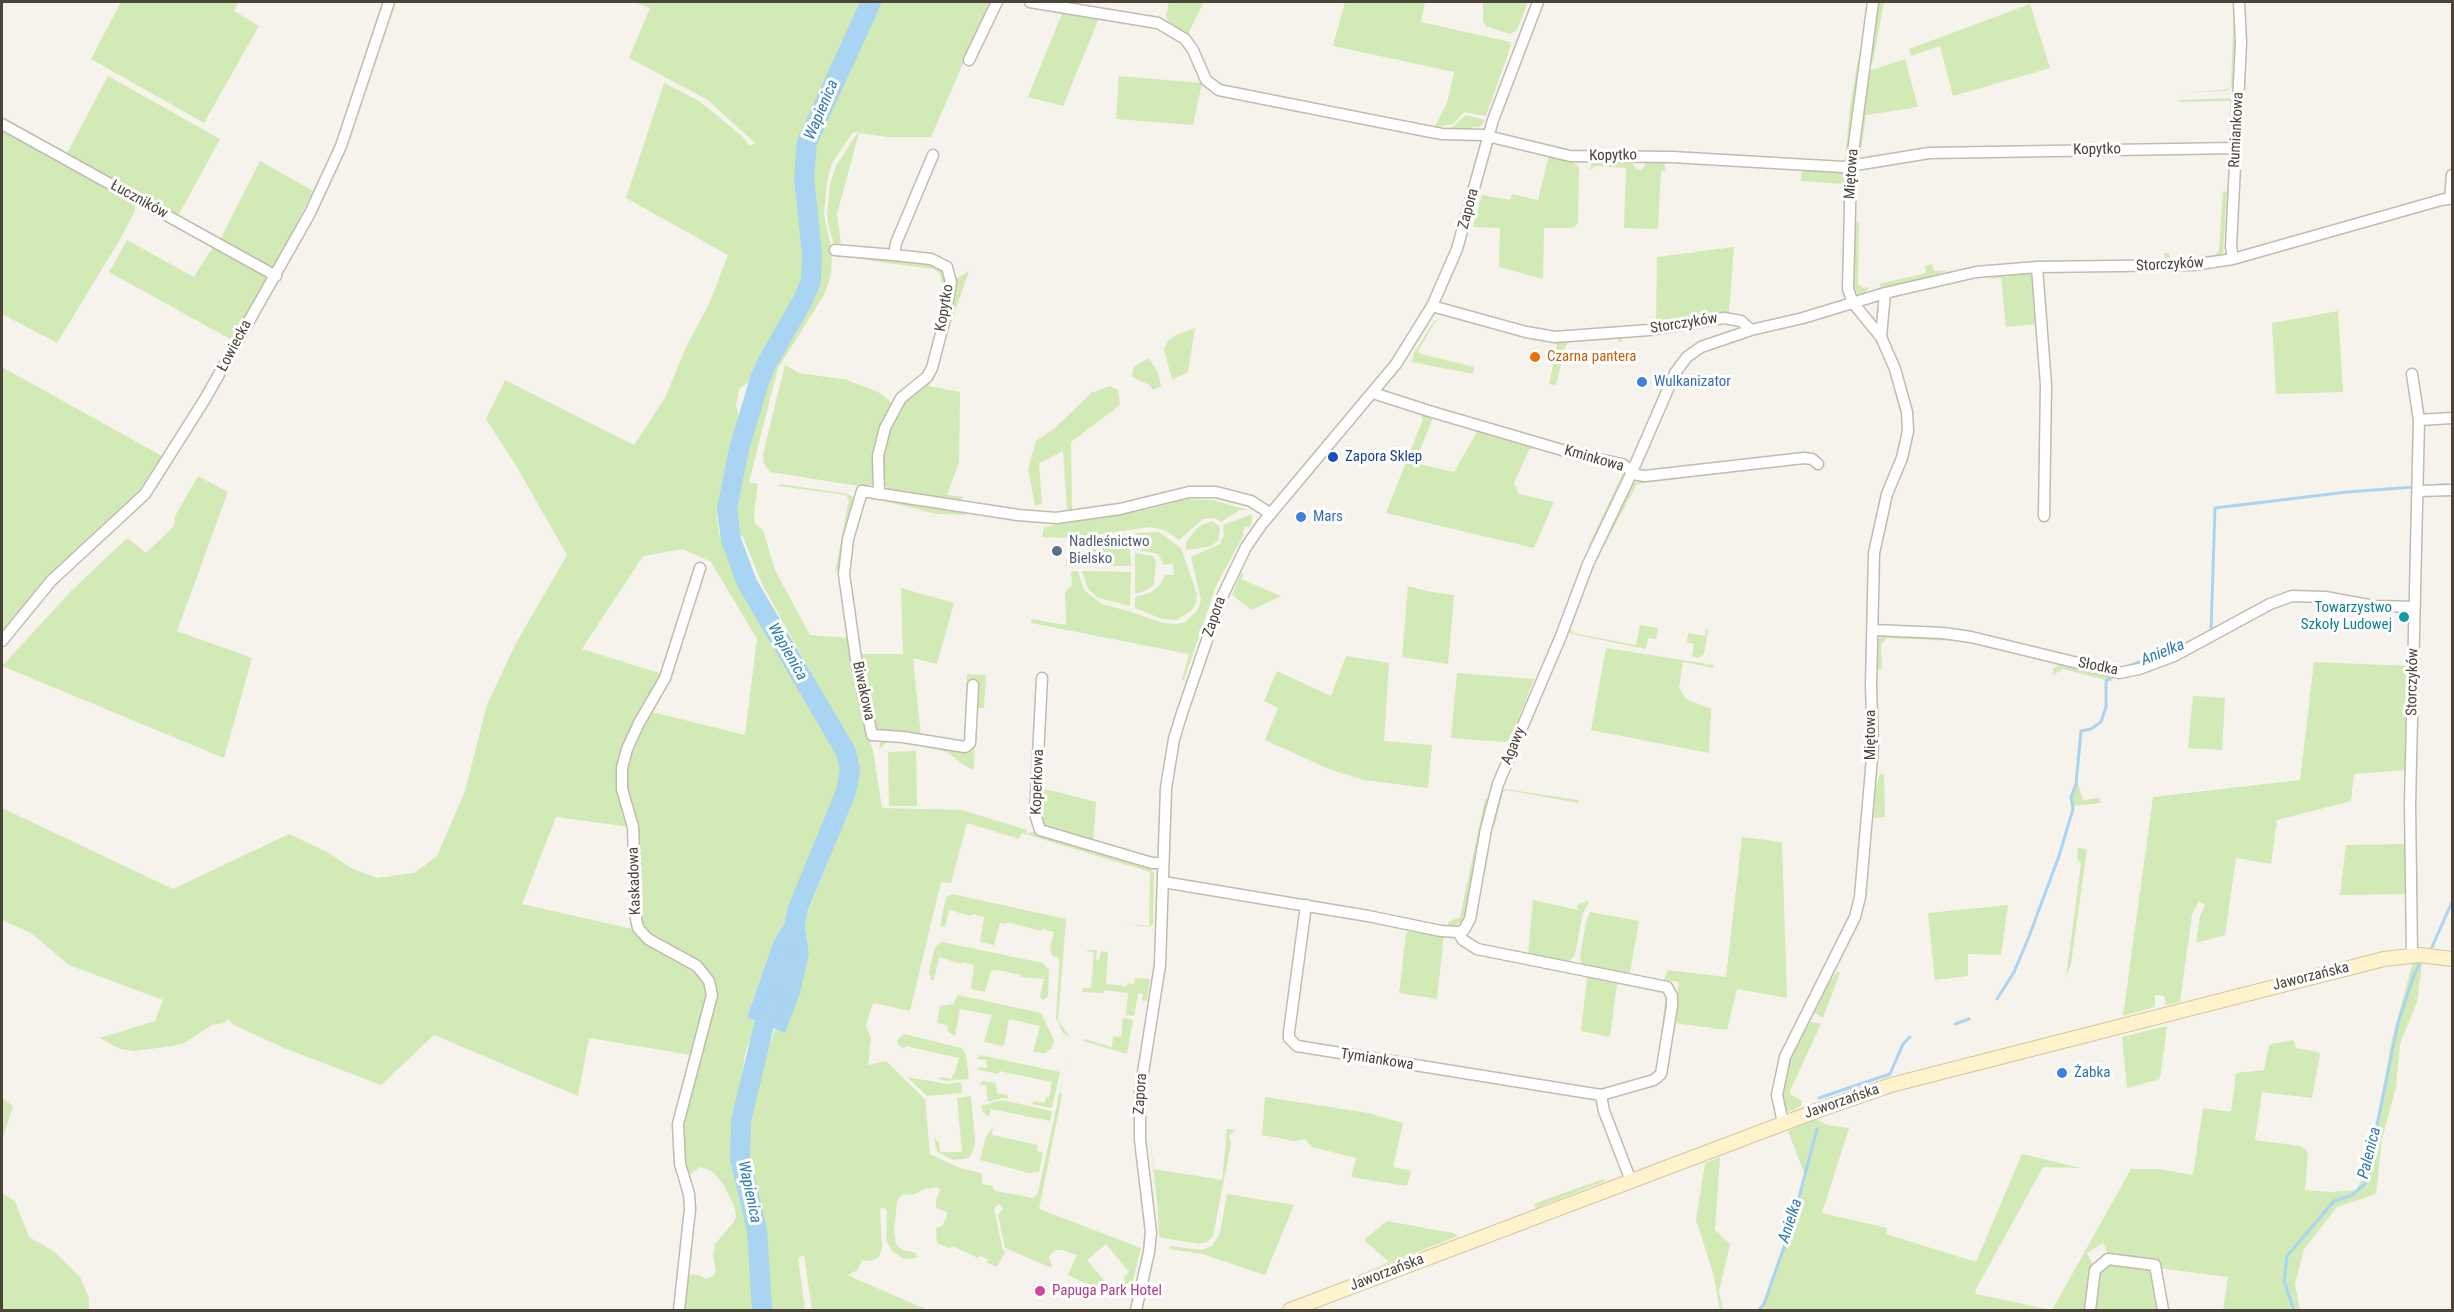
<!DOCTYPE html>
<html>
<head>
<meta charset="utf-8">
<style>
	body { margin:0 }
	#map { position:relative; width:2454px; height:1312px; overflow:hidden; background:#f6f3ec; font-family:"Roboto Condensed",sans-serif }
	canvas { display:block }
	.frame { position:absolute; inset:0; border:3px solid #4b4439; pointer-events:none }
</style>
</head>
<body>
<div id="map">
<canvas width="2454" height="1312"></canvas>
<div class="frame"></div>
</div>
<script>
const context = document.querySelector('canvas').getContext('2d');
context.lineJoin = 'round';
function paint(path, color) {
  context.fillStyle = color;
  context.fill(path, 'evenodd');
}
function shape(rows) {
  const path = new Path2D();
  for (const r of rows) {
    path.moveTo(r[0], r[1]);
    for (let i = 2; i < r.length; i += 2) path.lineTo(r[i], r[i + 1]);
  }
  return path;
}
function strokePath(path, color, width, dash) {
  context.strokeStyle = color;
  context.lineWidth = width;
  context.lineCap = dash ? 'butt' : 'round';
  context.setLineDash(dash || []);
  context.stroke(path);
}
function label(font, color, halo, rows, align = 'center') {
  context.font = font + ' "Roboto Condensed",sans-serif';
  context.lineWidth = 6;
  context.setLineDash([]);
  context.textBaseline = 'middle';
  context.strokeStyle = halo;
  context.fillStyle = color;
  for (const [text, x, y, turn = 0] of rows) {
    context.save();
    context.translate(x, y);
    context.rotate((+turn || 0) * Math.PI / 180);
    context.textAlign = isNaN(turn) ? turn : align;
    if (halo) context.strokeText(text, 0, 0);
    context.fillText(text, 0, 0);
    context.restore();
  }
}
const green = shape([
	[121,2,239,2,234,11,259,26,204,123,91,59],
	[634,2,864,2,803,132,799,148,798,176,806,275,798,297,769,341,749,382,739,389,736,405,740,421,717,515,719,533,728,560,839,752,843,772,841,793,801,883,789,916,774,940,747,1016,756,1021,745,1054,736,1120,735,1159,750,1230,755,1310,683,1310,686,1278,691,1274,699,1275,706,1279,713,1276,716,1272,713,1254,715,1244,733,1223,736,1217,735,1208,723,1184,712,1171,700,1167,689,1175,685,1174,682,1163,680,1142,684,1106,716,992,712,979,702,965,646,932,641,920,636,826,625,790,625,769,629,752,635,748,640,734,652,712,745,735,757,639,711,562,683,549,643,556,582,649,662,674,622,754,619,789,630,827,556,817,522,904,637,930,647,942,684,961,702,973,709,990,708,1003,692,1055,589,1038,578,1096,434,1035,381,1085,284,1048,234,1025,227,1019,225,1023,212,1025,184,1043,172,1046,135,1051,120,1049,100,1038,155,1021,163,1000,69,965,31,933,2,920,2,808,173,889,289,834,327,852,351,868,377,878,414,873,437,856,465,791,487,705,516,643,567,555,518,469,486,419,505,380,634,445,665,398,686,347,709,304,728,255,626,198,664,83,699,101,742,136,750,146,755,143,708,100,629,58,650,8],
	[878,2,990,2,931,137,888,137,859,133,837,214,841,245,834,245,829,228,827,215,830,184,836,166,858,132,853,132,832,163,827,182,824,215,832,251,831,275,824,295,778,368,749,482,758,484,754,513,755,524,763,530,775,570,810,635,849,638,867,731,873,751,882,808,962,810,1027,830,1027,834,1032,832,1148,866,1154,873,1153,925,1147,927,1125,923,1149,926,1150,872,1022,833,1019,839,967,823,951,883,941,882,910,1011,873,1003,866,1025,871,1039,868,1065,886,1061,925,1099,930,1154,960,1168,982,1173,982,1184,992,1186,995,1191,1033,1198,1038,1193,1069,1048,1060,1091,1062,1095,1039,1209,1141,1248,1128,1301,1129,1294,1123,1293,1125,1283,1124,1277,1129,1272,1106,1244,1087,1260,1113,1291,1111,1295,1068,1275,1077,1255,1062,1250,1056,1250,1049,1256,1052,1268,1005,1248,998,1216,1003,1208,999,1204,994,1208,1002,1247,1005,1252,997,1267,986,1262,988,1260,984,1257,979,1256,978,1258,954,1247,949,1248,937,1243,936,1228,942,1226,947,1217,947,1212,936,1208,936,1200,940,1190,937,1187,924,1189,913,1195,903,1194,897,1201,894,1231,896,1244,903,1250,916,1253,917,1258,904,1259,892,1251,886,1240,887,1211,885,1208,880,1208,882,1247,879,1257,871,1261,862,1260,858,1270,847,1275,928,1310,812,1310,804,1255,798,1258,805,1310,766,1310,768,1296,763,1229,746,1155,753,1096,775,1029,785,1032,809,954,804,921,852,802,855,782,855,761,851,745,762,584,743,537,736,530,734,517,746,449,753,424,759,412,774,362,809,302,818,275,819,264,810,199,811,152,815,137,829,111],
	[1169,2,1204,2,1189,32,1196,48,1184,33,1168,21,1166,15],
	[1345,2,1425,2,1421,22,1510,42,1511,45,1486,116,1464,112,1453,124,1434,128,1447,103,1454,72,1333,46],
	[1483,2,1528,2,1517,30,1510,34,1486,26,1483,21],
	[1876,2,1884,2,1873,62,1868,61],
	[2234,2,2236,2,2238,42,2233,86,2226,91,2179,93,2224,90,2231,87],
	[2030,4,2050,68,1953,96,1940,46,1911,56,1909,49],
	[1063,11,1099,18,1063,106,1028,97],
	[1905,59,1918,107,1866,115,1860,159,1858,152,1868,71],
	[1858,60,1860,62,1848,158,1845,162,1850,106],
	[108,76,220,139,177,218,65,157],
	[1119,76,1202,83,1193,125,1116,119],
	[2229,98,2233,100,2231,143,2151,146,2229,143,2230,101,2180,102,2180,100],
	[1466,115,1485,120,1483,124,1479,127,1473,126,1472,130,1450,129],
	[2,126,133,201,135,206,135,211,119,241,57,343,2,314],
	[1549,155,1571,159,1579,168,1578,223,1573,228,1544,228,1543,279,1499,267,1500,228,1473,227,1482,195,1510,200,1512,194,1538,200],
	[260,161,313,191,273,271,219,242],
	[1596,161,1632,162,1636,169,1642,170,1646,161,1664,163,1666,171,1661,171,1658,229,1624,228,1626,168,1595,166,1589,171,1592,163],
	[1802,167,1844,172,1846,175,1847,204,1843,209,1844,184,1801,181],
	[2223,191,2227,192,2223,254,2220,258,2165,262,2164,253,2169,253,2170,258,2215,255,2219,251],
	[1852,222,1859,222,1858,284,1863,288,1868,287,1868,289,1863,295,1857,293,1851,286],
	[127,240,194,277,213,247,267,276,269,280,232,340,109,272],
	[1734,247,1729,312,1656,326,1657,257],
	[842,254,919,259,943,270,947,283,935,347,943,288,940,274,934,269,872,261,846,255,839,258],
	[1932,264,1934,271,1948,270,1935,276,1882,288,1879,284,1926,273,1925,266],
	[969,271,929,386,960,392,959,462,947,495,964,497,959,501,890,490,884,485,882,478,883,447,899,406,926,384,954,280],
	[2028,271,2032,273,2039,324,2006,327,2001,278,1990,279,1995,275],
	[2338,311,2343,392,2276,394,2272,323],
	[1444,317,1435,322,1418,351,1421,354,1474,367,1473,374,1412,362,1414,353,1434,321],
	[1195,328,1188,372,1172,380,1164,349,1168,341,1176,335],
	[1619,337,1623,342,1619,342,1618,339,1569,342,1565,347,1556,385,1549,384,1557,346,1555,342],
	[1148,358,1158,372,1161,386,1153,390,1149,385,1133,377,1132,373,1134,367],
	[785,365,799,373,847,380,880,393,893,404,873,484,865,487,770,472,764,464,763,454],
	[2,367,162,456,133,500,44,583,2,634],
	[1110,386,1118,390,1120,405,1071,442,1072,510,1067,510,1063,451,1039,463,1042,504,1035,505,1028,469,1036,441,1055,428,1091,393],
	[1420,413,1433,417,1415,463,1454,472,1478,430,1624,470,1626,476,1592,547,1588,547,1622,475,1619,471,1535,447,1529,450,1514,483,1519,494,1554,502,1534,548,1386,513,1423,419],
	[1723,470,1725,473,1637,484,1604,546,1602,544,1633,483],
	[198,476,228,492,177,631,252,658,224,758,2,666,72,590,126,539,129,539,146,553,174,526,175,516],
	[780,484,843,493,852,496,854,500,841,566,835,573,847,509,849,500,846,495,778,486],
	[877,497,963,511,965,515,937,514,876,499],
	[1186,499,1213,500,1248,510,1240,510,1221,522,1215,518,1203,519,1179,540,1165,530,1150,527,1101,534,1085,547,1071,538,1042,537,1044,527,1150,509],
	[1252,514,1252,522,1249,528,1246,526,1242,532,1244,534,1216,586,1184,680,1182,679,1189,654,1031,623,1031,619,1066,625,1065,592,1072,585,1071,571,1078,571,1084,590,1102,604,1128,611,1163,623,1177,624,1185,622,1197,611,1201,600,1191,557,1220,544,1224,536,1223,525],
	[1212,521,1220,527,1218,541,1211,546,1186,550,1186,542,1198,527],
	[1159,532,1181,548,1197,594,1196,603,1192,610,1177,620,1162,619,1135,608,1135,597,1150,593,1160,585,1165,575,1174,575,1173,564,1164,565,1158,554,1135,549,1135,533],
	[1129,533,1131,566,1083,566,1088,551,1098,541],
	[1070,542,1083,551,1078,566,1066,566,1066,560,1070,560],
	[1135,553,1152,556,1156,560,1154,584,1147,590,1138,593,1135,593],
	[1082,571,1131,572,1130,606,1098,598,1088,589],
	[1241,573,1244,573,1241,579,1281,596,1252,610,1232,595],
	[1583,585,1586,586,1570,628,1573,633,1636,645,1640,625,1658,628,1656,639,1648,638,1646,649,1572,634,1568,630],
	[1408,586,1431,592,1454,595,1448,664,1402,657],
	[901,588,954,603,937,664,913,658,921,736,879,730,873,724,858,654,903,654],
	[1706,629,1708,629,1704,654,1699,658,1692,657,1694,644,1687,642,1688,633,1705,636],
	[1885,635,1956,637,1957,641,1886,638,1881,645,1882,669,1877,669,1874,667,1877,640],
	[1606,648,1714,665,1713,668,1683,662,1679,688,1686,699,1711,709,1709,753,1591,730],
	[1346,656,1389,663,1384,741,1432,745,1428,788,1364,780,1329,769,1265,740,1278,708,1264,701,1277,671,1331,696],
	[2314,662,2409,666,2406,770,2354,774,2351,801,2277,820,2271,864,2236,858,2225,935,2196,943,2200,916,2205,905,2199,901,2192,915,2180,1002,2166,1005,2164,996,2155,995,2155,1007,2123,1016,2153,797,2300,780],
	[2060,664,2110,676,2113,682,2063,669,2053,675,2053,669],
	[1457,673,1534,679,1510,740,1505,742,1451,738],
	[967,674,986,675,984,708,977,708,964,743],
	[2193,696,2225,698,2222,750,2188,748],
	[975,731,974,770,965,766,947,752,903,741,886,742,879,750,880,743,886,738,966,750,971,747,973,732],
	[916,751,917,806,889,806,888,752],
	[1880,774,1884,774,1885,817,1874,818,1875,791],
	[2077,781,2083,800,2099,798,2101,803,2072,806,2069,796,2072,793],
	[1042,788,1096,802,1093,844,1046,830,1039,823,1039,789],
	[1505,789,1578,800,1579,803,1506,790,1503,792,1494,828,1493,820,1500,793],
	[1485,799,1489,800,1467,913,1462,922,1449,927,1448,922,1460,917],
	[1742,837,1782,842,1787,998,1737,989,1727,1030,1674,1023,1679,982,1664,980,1668,970,1726,977],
	[2405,844,2407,894,2340,895,2346,845],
	[2078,848,2087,849,2071,964,2066,977,2081,864,2077,858],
	[952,894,1066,919,1058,1021,1071,1038,1063,1033,1056,1018,1059,969,1059,958,1052,956,1050,949,1054,932,1042,929,1041,931,1006,922,1006,924,1000,923,994,945,980,942,984,917,972,914,971,916,949,910,945,927,940,926,946,897],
	[1533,900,1578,910,1577,905,1588,901,1589,902,1583,913,1575,955,1569,962,1528,955],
	[2008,905,2001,955,1968,954,1968,976,1935,980,1928,913],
	[1590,912,1639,921,1630,972,1623,974,1581,964,1580,956,1586,922],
	[1411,928,1444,934,1437,999,1399,993,1406,934],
	[942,942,1043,963,1049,970,1048,996,1043,1000,1040,997,1044,979,1021,977,1021,975,997,970,991,971,985,992,971,989,974,965,962,962,961,964,939,957,934,980,931,980,929,972,933,954,936,946],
	[1085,950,1097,950,1096,959,1099,960,1101,951,1108,952,1106,984,1127,986,1127,983,1134,984,1135,978,1150,979,1147,1001,1142,1000,1143,994,1138,993,1134,1016,1126,1015,1128,993,1104,990,1104,993,1082,992,1083,988,1091,988,1094,953],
	[2415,963,2422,963,2417,1002,2400,1044,2396,1087,2382,1139,2376,1194,2337,1207,2304,1249,2295,1284,2300,1310,2223,1310,2228,1277,2159,1268,2157,1259,2108,1253,2103,1243,2087,1253,2092,1263,2084,1310,2016,1309,2016,1310,1762,1310,1805,1182,1806,1178,1788,1131,1816,1119,1828,1125,1849,1128,1822,1213,1887,1228,1886,1234,1976,1262,2022,1154,2081,1168,2043,1167,1975,1291,1976,1294,2052,1310,2131,1169,2157,1169,2193,1175,2203,1108,2231,1112,2236,1073,2264,1070,2269,1045,2293,1040,2296,1048,2318,1052,2320,1055,2312,1098,2262,1092,2255,1140,2301,1146,2308,1152,2305,1190,2331,1192,2356,1190,2366,1171,2374,1136,2392,1039,2412,965],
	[1838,971,1840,973,1823,1018,1815,1013,1827,986],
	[1585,975,1665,991,1668,999,1659,1071,1652,1075,1657,1068,1666,994,1617,984,1610,1037,1581,1031,1587,978],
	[958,995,1041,1013,1054,1040,1052,1048,1045,1053,1033,1052,1040,1026,1009,1019,1004,1046,984,1042,992,1015,960,1009,955,1036,948,1032,947,1025,937,1023,940,1006,953,1004],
	[1123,1018,1133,1020,1127,1054,1083,1041,1085,1039,1112,1047,1113,1036,1121,1037],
	[1811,1022,1821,1024,1789,1093,1802,1101,1801,1106,1789,1112,1784,1107,1781,1097,1786,1066,1796,1041],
	[2167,1026,2160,1079,2127,1088,2122,1037],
	[904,1034,962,1048,966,1055,969,1079,947,1081,938,1079,942,1077,952,1079,953,1073,955,1073,959,1058,905,1046,905,1049,898,1045,897,1040],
	[980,1055,1060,1072,1052,1108,1031,1104,1035,1101,1045,1103,1046,1097,1049,1097,1052,1082,999,1071,998,1074,979,1070,977,1067,987,1068,986,1060,976,1059],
	[907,1077,947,1084,961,1082,962,1093,927,1096],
	[982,1081,996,1083,997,1093,1007,1095,1009,1099,1002,1098,988,1102,986,1085,979,1085],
	[971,1096,975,1137,974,1149,969,1158,953,1160,937,1152,934,1138,939,1142,940,1152,962,1152,957,1098],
	[1265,1097,1368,1113,1403,1123,1393,1167,1411,1171,1407,1186,1351,1177,1356,1158,1312,1147,1305,1139,1295,1141,1262,1135],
	[2,1098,13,1106,2,1140],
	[1002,1100,1052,1111,1050,1121,991,1109,989,1117,983,1112,981,1106],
	[993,1127,992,1135,1038,1145,1037,1151,1043,1153,1039,1172,1029,1173,980,1160,986,1136],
	[1227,1129,1237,1130,1229,1135,1231,1144,1213,1236,1207,1242,1198,1244,1159,1237,1158,1210,1149,1132,1154,1169,1222,1180],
	[1720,1157,1715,1230,1730,1244,1719,1292,1723,1310,1720,1310,1713,1273,1696,1220,1705,1163],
	[1603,1179,1605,1181,1536,1208,1534,1204],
	[2,1193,15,1201,29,1237,55,1252,80,1277,89,1298,89,1310,2,1310],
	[1227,1194,1294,1205,1265,1275,1203,1254,1169,1249,1170,1246,1202,1250,1212,1246,1220,1233],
	[1387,1221,1453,1233,1458,1236,1354,1277,1389,1262,1364,1240],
	[2109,1262,2150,1269,2157,1310,2095,1310,2102,1267]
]);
const water = shape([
	[789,916,804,921,809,954,800,993,785,1033,747,1017,774,940]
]);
const stream = shape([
	[2439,485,2449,485],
	[2211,632,2215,508,2347,492,2414,487],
	[2129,666,2192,641],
	[2432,947,2452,902],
	[1997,999,2014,972,2028,939,2059,856,2073,809,2071,797,2076,784,2081,731,2091,729,2101,722,2106,707,2106,681,2113,676],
	[1955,1024,1969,1019],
	[1819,1098,1890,1074,1903,1044,1910,1037],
	[1759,1310,1764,1304,1792,1224,1817,1129],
	[2294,1310,2284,1281,2287,1256,2334,1201,2352,1195,2365,1184,2398,1023,2414,975,2419,965]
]);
const river = shape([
	[791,943,798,908,846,792,850,770,846,752,747,583,731,540,727,509,739,449,760,379,768,361,803,300,811,281,812,254,804,177,807,142,871,2],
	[762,1310,757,1230,740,1159,741,1121,764,1025,775,1000]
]);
const street = shape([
	[1030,2,1158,23,1185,39,1193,50,1206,80,1219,90,1416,129,1442,134,1483,135,1570,156,1672,157,1843,167,1929,153,2236,148],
	[969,60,997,2],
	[2,124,276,276],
	[2450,199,2452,175],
	[835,250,894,255],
	[2233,259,2231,247,2241,42,2239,2],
	[2037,267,2046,385,2044,516],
	[1432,306,1526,332,1555,337,1649,330,1724,318,1741,321,1751,330,1803,318,1885,293,1976,272,2037,267,2193,265,2233,259,2441,200,2452,198],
	[1881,337,1885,293],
	[2412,374,2419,420,2410,804,2412,955],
	[1373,393,1429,411,1579,455,1622,464,1637,475,1645,476,1804,458,1812,459,1818,464],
	[2419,420,2452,418],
	[2419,491,2452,490],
	[879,494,878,456,885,428,901,398,927,377,932,368,944,322,951,282,947,267,931,259,894,255,896,243,933,155],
	[1873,630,1943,633,1971,637,2119,673,2139,669,2174,656,2270,604,2292,596,2325,597,2374,606,2415,607],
	[2,641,51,581,145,494,205,399,310,213,341,146,389,2],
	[1042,678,1035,814,1040,830,1152,863,1163,863],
	[973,685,970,743,965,747,903,737,872,735,856,659,844,574,848,539,862,491,1018,515,1056,518,1120,509,1189,492,1216,492,1251,501,1271,514],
	[1163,882,1368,916,1441,931,1458,932,1464,930,1470,919,1486,829,1498,784,1561,636,1588,564,1632,472,1675,373,1687,357,1701,347,1751,330],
	[1306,905,1289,1032,1289,1038,1297,1046,1601,1095,1654,1080,1661,1074,1672,1006,1672,996,1667,987,1477,949,1463,940,1458,932],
	[1601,1095,1604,1111,1631,1181],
	[1783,1123,1777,1095,1785,1057,1855,917,1860,897,1873,746,1871,686,1874,553,1887,494,1902,458,1908,431,1907,412,1895,369,1881,337,1853,303,1848,289,1851,167,1873,2],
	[679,1310,690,1209,689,1194,680,1164,678,1124,712,995,709,981,697,966,648,939,638,928,636,919,633,827,622,789,622,768,627,749,639,723,665,678,700,568],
	[1136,1310,1149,1252,1151,1232,1140,1140,1140,1092,1160,965,1166,788,1174,739,1182,713,1221,599,1246,547,1262,524,1396,364,1432,306,1457,249,1493,120,1538,2],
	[2090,1310,2095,1270,2108,1259,2155,1265,2163,1310]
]);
const secondary = shape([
	[1290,1310,1819,1110,1891,1085,2384,959,2420,955,2452,959]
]);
const markers = [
	[1535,357,6,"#e8710a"],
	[1642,382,6,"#3f7fe0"],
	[1333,457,6,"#1a4fb4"],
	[1301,517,6,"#3f7fe0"],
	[1057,551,6,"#5c6f8a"],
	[2404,617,6,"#0f9aa8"],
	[2062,1073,6,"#3f7fe0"],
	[1040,1291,6,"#d1479c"]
];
const streetNames = [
	["Rumiankowa",2237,130,-87],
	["Kopytko",2097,150,-1],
	["Kopytko",1613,156,-1],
	["Miętowa",1852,174,-86],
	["Łuczników",139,200,29],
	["Zapora",1469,209,-75],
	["Storczyków",2170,265,-3],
	["Kopytko",945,308,-80],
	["Storczyków",1684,324,-9],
	["Łowiecka",235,346,-62],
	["Kminkowa",1594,459,16],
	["Zapora",1215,617,-71],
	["Słodka",2098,667,11],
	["Storczyków",2413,682,-89],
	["Biwakowa",863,691,78],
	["Miętowa",1871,735,-90],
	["Agawy",1514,746,-67],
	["Koperkowa",1038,782,-88],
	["Kaskadowa",635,881,-92],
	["Jaworzańska",2311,977,-14],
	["Tymiankowa",1377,1060,9],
	["Zapora",1141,1094,-86],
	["Jaworzańska",1842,1102,-19],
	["Jaworzańska",1387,1273,-21]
];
const foodNames = [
	["Czarna pantera",1547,357]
];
const shopNames = [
	["Wulkanizator",1654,382],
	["Mars",1313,517],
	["Żabka",2074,1073]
];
const transitNames = [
	["Zapora Sklep",1345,457]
];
const serviceNames = [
	["Nadleśnictwo",1069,542],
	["Bielsko",1069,559]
];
const cultureNames = [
	["Towarzystwo",2392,608],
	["Szkoły Ludowej",2392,625]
];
const hotelNames = [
	["Papuga Park Hotel",1052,1291]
];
const waterNames = [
	["Wapienica",822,110,-67],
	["Wapienica",787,652,60],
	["Anielka",2163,653,-22],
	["Palenica",2370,1153,-76],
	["Wapienica",749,1192,78],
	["Anielka",1791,1221,-72]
];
paint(green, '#d2eab5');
paint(water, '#a9d4f2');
strokePath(stream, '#a9d4f2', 3);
strokePath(river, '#a9d4f2', 20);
strokePath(street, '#c2bbae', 13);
strokePath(secondary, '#d6c79b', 16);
strokePath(street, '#fff', 10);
strokePath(secondary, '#fff3cd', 14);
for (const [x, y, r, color] of markers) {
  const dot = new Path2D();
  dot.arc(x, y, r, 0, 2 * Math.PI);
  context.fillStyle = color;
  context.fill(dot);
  strokePath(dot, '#fff', 2);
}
label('15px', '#4b4439', '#fff', streetNames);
label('15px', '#c56008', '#fff', foodNames, 'left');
label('15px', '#366cbe', '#fff', shopNames, 'left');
label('15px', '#164399', '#fff', transitNames, 'left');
label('15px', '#4e5e75', '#fff', serviceNames, 'left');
label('15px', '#0d838f', '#fff', cultureNames, 'right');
label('15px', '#b23c85', '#fff', hotelNames, 'left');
label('italic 16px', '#2e7ab2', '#fff', waterNames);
</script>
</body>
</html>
